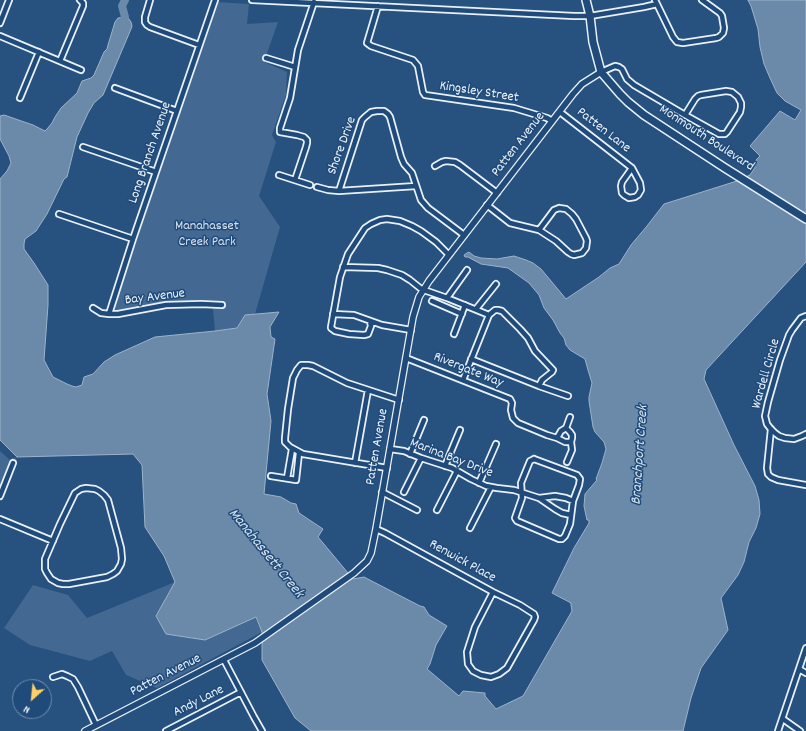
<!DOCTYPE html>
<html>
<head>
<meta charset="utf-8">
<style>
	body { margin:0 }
	#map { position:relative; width:806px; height:731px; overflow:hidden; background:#27517f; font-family:Dekko,sans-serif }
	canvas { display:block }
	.north { position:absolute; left:12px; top:679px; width:40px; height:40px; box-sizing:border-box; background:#1f4a7a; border:1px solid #6f8dac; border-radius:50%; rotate:207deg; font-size:11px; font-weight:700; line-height:16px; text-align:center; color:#e8f1f8 }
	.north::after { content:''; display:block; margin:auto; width:14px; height:18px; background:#ffd166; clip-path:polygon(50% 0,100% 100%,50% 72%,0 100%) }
</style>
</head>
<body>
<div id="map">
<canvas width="806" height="731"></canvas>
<div class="north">N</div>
</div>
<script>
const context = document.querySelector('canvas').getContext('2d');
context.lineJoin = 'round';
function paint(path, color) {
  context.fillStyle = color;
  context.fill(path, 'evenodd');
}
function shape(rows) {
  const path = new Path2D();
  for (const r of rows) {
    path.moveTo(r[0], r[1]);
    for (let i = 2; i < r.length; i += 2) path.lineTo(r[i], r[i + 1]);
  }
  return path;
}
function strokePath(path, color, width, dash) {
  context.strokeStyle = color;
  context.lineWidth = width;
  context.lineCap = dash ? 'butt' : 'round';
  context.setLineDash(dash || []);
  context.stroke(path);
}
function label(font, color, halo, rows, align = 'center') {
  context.font = font + ' Dekko,sans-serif';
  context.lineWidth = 3;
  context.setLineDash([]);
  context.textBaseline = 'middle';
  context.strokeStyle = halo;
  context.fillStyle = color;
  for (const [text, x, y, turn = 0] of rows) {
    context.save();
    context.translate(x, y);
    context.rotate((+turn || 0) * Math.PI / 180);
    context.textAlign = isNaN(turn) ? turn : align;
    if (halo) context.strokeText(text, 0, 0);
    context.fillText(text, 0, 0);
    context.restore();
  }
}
const green = shape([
	[218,2,249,4,247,24,278,22,264,62,287,72,286,95,272,135,276,142,259,196,280,227,255,314,245,315,237,328,215,331,213,309,207,301,166,302,119,312,116,311,114,307],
	[0,451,10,460,17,457,0,496],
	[175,582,156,616,205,640,255,617,262,632,157,688,126,675,112,651,90,661,30,645,4,628,33,585,68,595,87,618]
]);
const water = shape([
	[748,0,806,0,806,262,706,370,704,379,734,445,755,486,759,500,760,514,756,528,749,542,744,562,738,575,721,598,728,630,701,668,691,698,683,731,311,731,295,718,262,660,262,632,256,617,205,640,166,634,156,616,175,582,164,556,145,527,142,465,133,454,17,457,0,440,0,179,7,171,11,163,9,156,0,139,0,116,4,115,33,125,45,131,47,129,52,123,55,117,61,108,77,93,82,81,91,78,94,75,104,52,107,49,108,45,115,22,118,18,125,17,129,19,131,22,132,26,131,29,103,95,94,103,88,113,77,137,67,177,64,179,47,214,36,231,25,239,24,244,24,249,34,263,48,285,48,305,44,360,53,377,67,384,72,386,76,387,82,385,84,377,93,374,104,362,115,355,155,337,215,331,237,328,245,315,279,312,270,327,271,337,275,339,267,394,271,421,264,494,281,497,291,503,296,504,299,513,323,529,318,537,353,579,364,577,420,606,424,607,429,615,447,626,436,645,430,664,427,669,459,696,463,691,485,693,485,696,496,709,523,696,572,611,571,605,571,603,552,593,574,548,589,523,589,520,587,520,584,506,585,494,597,480,596,479,602,463,606,449,604,442,595,432,593,427,589,401,589,397,592,383,588,370,585,359,570,350,566,345,564,338,560,333,553,320,544,308,539,295,529,283,508,268,481,264,468,257,465,257,464,255,467,253,469,252,474,256,481,258,497,259,514,256,526,260,533,263,541,269,566,299,599,277,610,268,619,264,631,245,647,226,664,204,737,181,750,175,754,169,756,160,760,156,750,146,780,111,795,120,801,110,785,101,777,93,770,78,764,64,760,47,758,29,751,6,748,0]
]);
const river = shape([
	[121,27,125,17,122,6,125,0]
]);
const minor = shape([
	[150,0,145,17,145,22,147,25,150,27,199,45],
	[252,0,574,16,590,16,644,7,657,4],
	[655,0,673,37,677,42,683,43,716,38,719,37,723,33,724,28,722,16,720,13,702,0],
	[378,6,367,43,371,46,413,60,418,66,423,92,425,95,514,108,547,118,552,121],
	[0,23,9,0],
	[0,36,81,70],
	[266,58,295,67],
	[60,61,83,6,83,3,80,0],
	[601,72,615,66,619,67,622,69,627,79,634,85,685,115],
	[115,88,177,111],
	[726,91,732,92,738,97,741,103,741,107,740,112,727,132,725,134,719,134,685,115,695,99,698,96,701,95,726,91],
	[20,98,39,52],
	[560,112,632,168],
	[83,147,156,172],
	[435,166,442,162,446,161,455,162,460,165,497,193],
	[632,168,640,183,641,190,638,195,635,197,629,198,624,195,622,193,621,186,622,182,632,168],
	[279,175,310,185],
	[295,180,306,147,307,143,307,140,304,137,297,135,280,132,280,128,290,98,298,50,314,2],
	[317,187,328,190,339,191,416,186],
	[339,191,362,120,365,117,371,112,377,111,384,111,388,114,390,117,401,157,404,164,412,173,421,200,428,208,464,235],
	[487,205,510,223,539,230],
	[559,208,566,209,572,214,576,219,586,238,587,241,586,248,582,253,574,255,571,254,568,252,556,241,539,230,554,210,559,208],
	[59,214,133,239],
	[343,267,378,268,387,270,402,275,410,280,420,288,424,290,447,298,489,315,495,310,498,310,502,311,520,329,528,338,535,351,553,370,552,372,542,380,539,386],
	[447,298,467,270],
	[432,301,462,314],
	[93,308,101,313,109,314,118,314,166,305,201,304,222,305],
	[476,309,496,284],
	[109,314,133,239,215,0],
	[333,314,354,315,382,325,411,330],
	[806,316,801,318,792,330,789,335,780,360,768,402,765,416,767,424,770,428,775,433,779,436,785,438,794,439,802,436,806,434],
	[370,321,371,326,368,334,364,335,349,334,335,331,331,328,331,327,340,277,348,254,365,228,371,224,380,220,387,219,400,221,412,226,421,231,436,242,449,255],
	[454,334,465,305],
	[406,358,510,399,512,403,511,410,513,418,518,423,547,435,557,438,565,442,571,442],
	[471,359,539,386,568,396],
	[463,380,489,315],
	[566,428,570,417],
	[771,429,767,468,768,474,771,477,778,480,806,485],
	[557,438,561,431,566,428,570,432,572,435,572,438,571,442,572,450,567,462],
	[390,449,404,451,421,458,452,468,471,479,486,486,497,488,514,490,539,498,555,509,562,513,571,515],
	[410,454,424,420],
	[534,459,577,475,580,479,579,485,573,501,570,524,565,536,562,539,559,539,517,521,515,518,522,498,521,483,530,461,534,459],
	[355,463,368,390],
	[445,466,460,430],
	[387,468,303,454,290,447,285,442,285,438,288,409,293,378,297,370,301,365,308,365,313,366,347,383,399,400],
	[271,476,296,480,299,453],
	[287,478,292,449],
	[479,483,496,444],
	[86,488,95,489,99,491,104,495,108,500,121,548,122,559,121,564,117,571,113,574,107,577,69,584,63,584,58,583,51,579,47,573,45,569,45,559,60,524,75,493,81,489,86,488],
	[382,492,417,510],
	[404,492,421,458],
	[0,496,13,463],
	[539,498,555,496,566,498,573,501],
	[437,510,457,471],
	[0,519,53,541],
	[470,528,491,487],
	[376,529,385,533,458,573,493,592,495,593,520,605,534,614,535,617,534,620,507,668,499,674,491,677,481,675,473,671,468,664,467,652,475,627,493,592],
	[224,660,254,717,262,731],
	[799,669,806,673],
	[53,677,62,674,67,676,73,679,78,687,96,725],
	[783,719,800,731],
	[166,731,241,692],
	[778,731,806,648]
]);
const tertiary = shape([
	[85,731,255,643,354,573,367,561,371,553,376,529,413,317,419,297,429,281,573,94,582,84,601,72]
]);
const secondary = shape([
	[586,0,590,16,593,42,601,72,620,94,628,102,644,115,725,168,806,219]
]);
const streetNames = [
	["Kingsley Street",479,93,9],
	["Patten Lane",603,131,38],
	["Monmouth Boulevard",706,139,33],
	["Patten Avenue",519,145,-52],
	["Shore Drive",343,146,-70],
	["Long Branch Avenue",151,153,-71],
	["Bay Avenue",155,298,-7],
	["Rivergate Way",468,371,22],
	["Wardell Circle",767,374,-74],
	["Patten Avenue",378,447,-80],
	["Marina Bay Drive",451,459,21],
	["Renwick Place",462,562,29],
	["Patten Avenue",166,676,-27],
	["Andy Lane",199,702,-27]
];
const parkNames = [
	["Manahasset",207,227],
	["Creek Park",207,243]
];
const waterNames = [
	["Branchport Creek",641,455,-86],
	["Manahassett Creek",265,554,51]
];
paint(green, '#436891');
paint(water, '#6b8aaa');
strokePath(water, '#9db3c9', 1);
strokePath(river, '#6b8aaa', 8);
strokePath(minor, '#e8f1f8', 8);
strokePath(tertiary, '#e8f1f8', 8);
strokePath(secondary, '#e8f1f8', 10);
strokePath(minor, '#1f4a7a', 4.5);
strokePath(tertiary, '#1f4a7a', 5.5);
strokePath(secondary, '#1f4a7a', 7);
label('14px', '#e8f1f8', '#1f4a7a', streetNames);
label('14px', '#d8e3ee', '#1f4a7a', parkNames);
label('italic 15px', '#d5e2ec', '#1f4a7a', waterNames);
</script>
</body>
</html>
